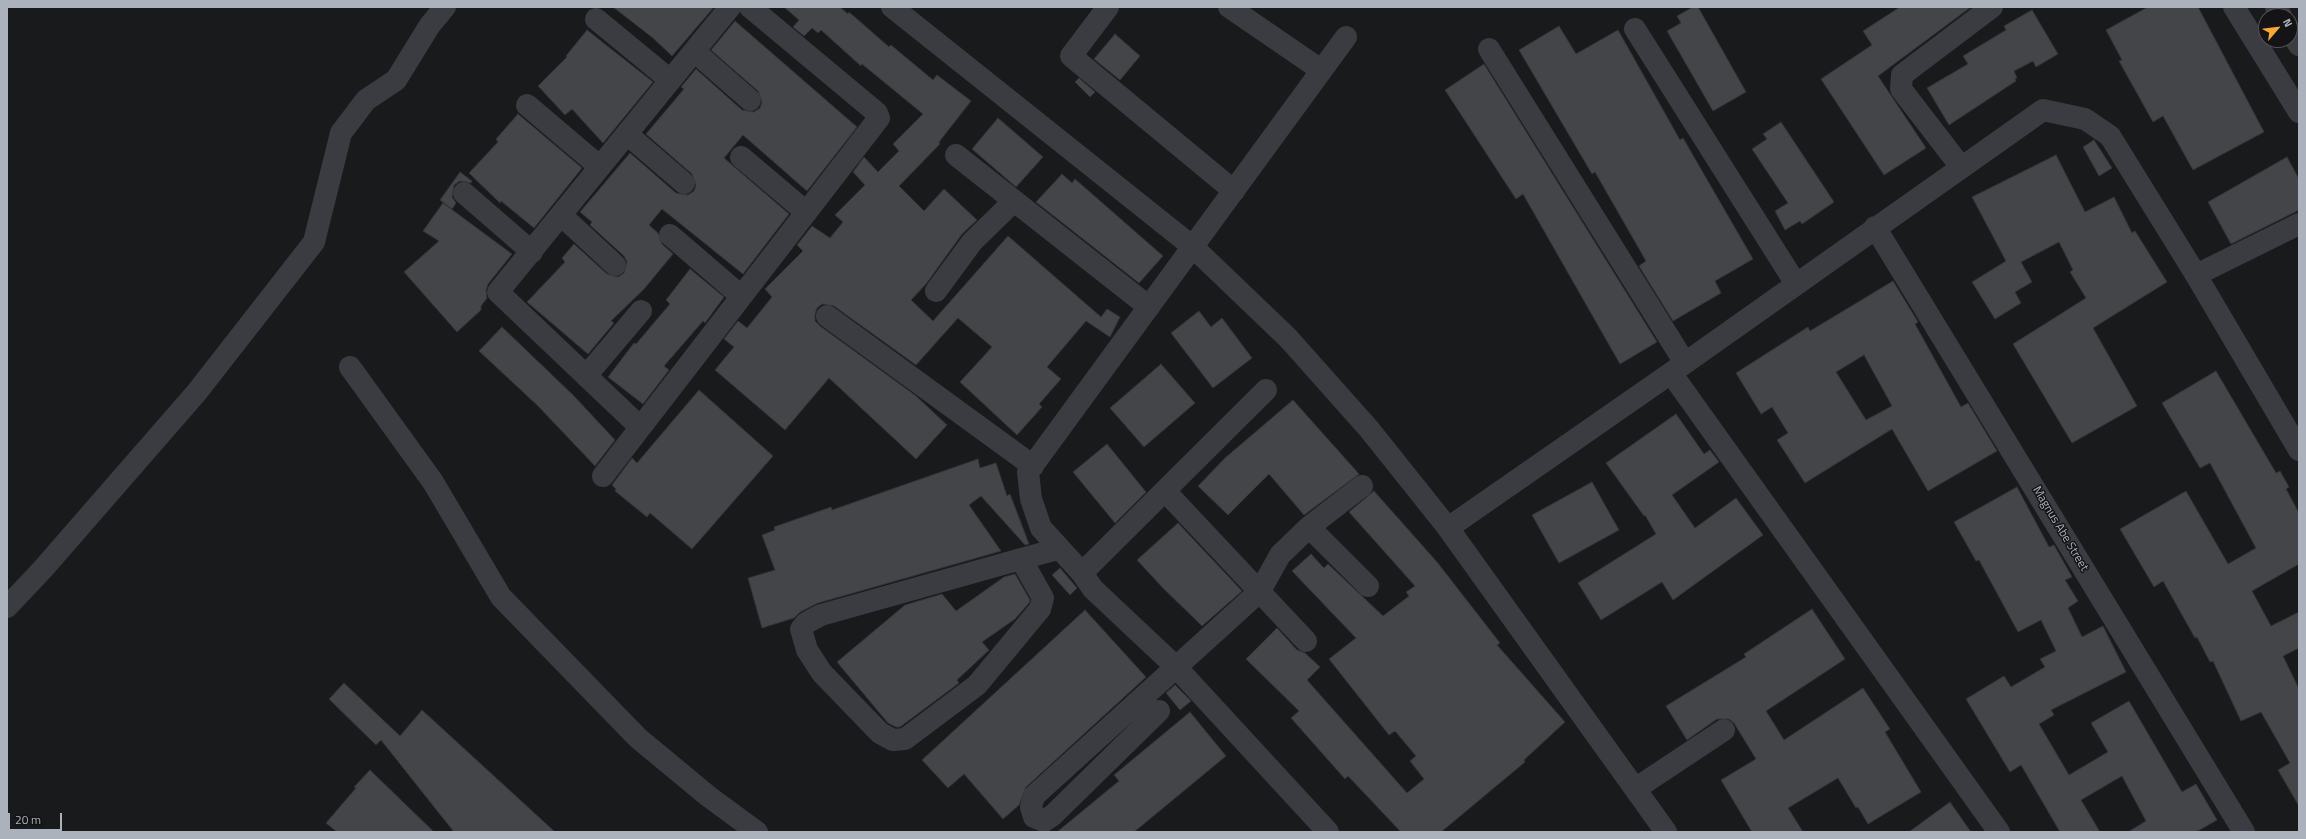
<!DOCTYPE html>
<html>
<head>
<meta charset="utf-8">
<style>
	body { margin:0 }
	#map { position:relative; width:2306px; height:839px; overflow:hidden; background:#191a1c; font-family:"Titillium Web",sans-serif }
	canvas { display:block }
	.frame { position:absolute; inset:0; border:8px solid #abb2bc; pointer-events:none }
	.north { position:absolute; left:2258px; top:8px; width:40px; height:40px; box-sizing:border-box; background:#141417; border:1px solid #505359; border-radius:50%; rotate:62deg; font-size:11px; font-weight:700; line-height:16px; text-align:center; color:#abb2bc }
	.north::after { content:''; display:block; margin:auto; width:14px; height:18px; background:#f9a834; clip-path:polygon(50% 0,100% 100%,50% 72%,0 100%) }
	.scale { position:absolute; left:8px; top:813px; width:54px; height:18px; box-sizing:border-box; border:2px solid #abb2bc; border-top:0; padding-left:5px; font-size:12px; line-height:14px; white-space:nowrap; color:#abb2bc; -webkit-text-stroke:3px #141417; paint-order:stroke }
</style>
</head>
<body>
<div id="map">
<canvas width="2306" height="839"></canvas>
<div class="frame"></div>
<div class="north">N</div>
<div class="scale">20 m</div>
</div>
<script>
const context = document.querySelector('canvas').getContext('2d');
context.lineJoin = 'round';
function paint(path, color) {
  context.fillStyle = color;
  context.fill(path, 'evenodd');
}
function shape(rows) {
  const path = new Path2D();
  for (const r of rows) {
    path.moveTo(r[0], r[1]);
    for (let i = 2; i < r.length; i += 2) path.lineTo(r[i], r[i + 1]);
  }
  return path;
}
function strokePath(path, color, width, dash) {
  context.strokeStyle = color;
  context.lineWidth = width;
  context.lineCap = dash ? 'butt' : 'round';
  context.setLineDash(dash || []);
  context.stroke(path);
}
function label(font, color, halo, rows, align = 'center') {
  context.font = font + ' "Titillium Web",sans-serif';
  context.lineWidth = 3;
  context.setLineDash([]);
  context.textBaseline = 'middle';
  context.strokeStyle = halo;
  context.fillStyle = color;
  for (const [text, x, y, turn = 0] of rows) {
    context.save();
    context.translate(x, y);
    context.rotate((+turn || 0) * Math.PI / 180);
    context.textAlign = isNaN(turn) ? turn : align;
    if (halo) context.strokeText(text, 0, 0);
    context.fillText(text, 0, 0);
    context.restore();
  }
}
const building = shape([
	[613,7,714,7,672,56,653,38,613,7],
	[784,7,840,7,848,14,849,12,889,47,891,45,933,80,937,75,971,101,939,142,940,144,899,186,924,211,944,189,977,220,962,234,926,284,911,300,933,321,1008,236,1101,317,1107,309,1120,317,1110,337,1086,321,1047,367,1061,379,1039,404,1042,407,1017,435,960,382,992,347,958,318,916,365,834,306,822,304,817,308,815,314,815,321,820,326,916,396,947,425,916,459,829,378,785,430,715,370,734,347,724,339,738,321,747,328,772,297,765,289,803,251,797,245,812,226,830,238,843,222,835,215,865,185,853,172,864,157,878,172,899,151,893,144,923,114,862,64,861,66,821,30,818,33,812,28,804,36,793,27,799,20,784,7],
	[1693,7,1698,7,1746,92,1713,111,1667,31,1681,23,1677,16,1693,7],
	[1900,7,1971,7,1878,76,1926,148,1884,175,1821,79,1872,45,1863,31,1900,7],
	[2148,7,2198,7,2264,132,2193,170,2163,116,2153,122,2119,61,2122,60,2106,30,2148,7],
	[2032,10,2058,54,2036,67,2033,61,2014,71,2017,78,2015,79,2016,81,1949,125,1927,88,1968,64,1963,56,2006,30,2004,26,2032,10],
	[735,21,857,127,807,191,743,135,724,158,789,214,743,274,662,209,649,225,658,233,662,244,673,254,644,289,611,321,614,323,588,354,527,302,565,262,562,258,574,244,607,274,618,277,624,273,627,262,624,256,590,225,592,222,580,212,630,153,676,193,688,195,694,191,696,185,692,174,646,134,684,89,681,87,696,69,742,110,754,112,760,108,762,102,758,91,711,50,735,21],
	[1559,26,1576,54,1618,30,1680,140,1683,138,1753,259,1715,281,1721,293,1673,321,1639,266,1646,261,1595,172,1592,174,1519,50,1559,26],
	[587,30,653,82,603,143,572,109,565,115,538,86,567,57,566,56,587,30],
	[1115,34,1140,56,1120,80,1094,59,1115,34],
	[1484,64,1657,342,1620,364,1523,194,1516,199,1445,90,1484,64],
	[1079,78,1095,92,1090,97,1075,82,1079,78],
	[518,114,582,168,534,228,501,201,500,203,469,173,498,142,496,139,518,114],
	[998,118,1043,157,1016,187,972,149,998,118],
	[1781,122,1834,202,1802,224,1800,221,1785,230,1775,211,1788,203,1752,149,1767,139,1763,134,1781,122],
	[2094,140,2112,168,2099,176,2083,147,2094,140],
	[2056,155,2085,212,2114,197,2132,233,2135,231,2167,282,2093,328,2137,406,2072,443,2013,344,2086,298,2070,272,2073,270,2059,242,2021,262,2032,282,2015,292,2021,303,1995,319,1972,282,2006,261,1972,197,2056,155],
	[2287,157,2299,179,2299,210,2231,244,2208,202,2287,157],
	[460,172,472,181,471,183,460,181,454,185,452,197,456,203,452,209,440,200,460,172],
	[1062,174,1072,183,1075,179,1163,256,1139,283,1036,202,1062,174],
	[443,203,512,254,488,284,486,290,487,298,481,306,481,310,457,332,404,272,439,241,423,231,443,203],
	[690,269,724,297,705,323,703,321,664,366,669,370,643,404,608,377,634,343,636,344,670,304,666,300,690,269],
	[1893,281,1918,322,1915,324,1961,407,1968,403,1997,451,1928,491,1892,429,1805,483,1777,440,1788,433,1772,407,1761,414,1736,373,1808,327,1810,331,1893,281],
	[1864,355,1892,406,1866,420,1836,372,1864,355],
	[1199,311,1211,327,1222,318,1252,358,1213,388,1171,333,1199,311],
	[502,327,574,396,615,440,595,466,538,406,479,351,502,327],
	[1161,364,1195,403,1144,447,1110,408,1161,364],
	[2216,371,2276,473,2280,471,2289,487,2286,489,2299,513,2299,564,2252,591,2271,626,2299,612,2299,648,2283,656,2299,689,2299,806,2278,770,2290,763,2261,712,2241,721,2213,661,2210,662,2197,637,2195,638,2163,581,2154,587,2120,529,2186,491,2228,564,2256,548,2210,463,2200,468,2162,403,2216,371],
	[699,390,773,456,692,549,650,513,647,517,615,491,616,489,612,485,632,458,637,463,699,390],
	[1293,400,1359,474,1304,515,1269,474,1228,515,1198,486,1225,458,1293,400],
	[1676,414,1704,454,1710,450,1719,462,1672,495,1695,528,1736,498,1763,535,1673,600,1662,582,1601,620,1578,583,1656,534,1645,515,1644,516,1606,463,1676,414],
	[1107,444,1146,492,1115,523,1073,472,1107,444],
	[978,459,980,468,996,463,1007,496,1010,494,1029,544,1025,545,981,496,969,505,1001,551,818,603,800,612,794,618,762,628,748,578,775,570,762,535,775,530,774,527,831,507,832,510,978,459],
	[1592,482,1619,530,1559,563,1532,515,1592,482],
	[2017,487,2049,547,2054,545,2072,577,2065,580,2078,601,2068,608,2082,637,2103,626,2126,672,2051,710,2054,715,2039,724,2069,775,2108,752,2091,723,2129,701,2182,792,2196,784,2217,820,2196,832,2128,832,2146,821,2122,776,2081,800,2100,832,2060,832,2021,765,2010,772,1966,699,2004,676,2011,687,2045,667,2040,659,2056,651,2041,620,2018,632,1979,560,1976,561,1954,522,2017,487],
	[1374,491,1437,562,1500,643,1497,645,1565,722,1524,760,1525,762,1441,832,1401,832,1348,776,1345,779,1291,718,1299,711,1246,659,1277,628,1297,650,1305,653,1320,667,1307,680,1407,793,1424,779,1410,761,1416,756,1395,731,1389,735,1329,659,1356,638,1292,571,1311,554,1324,568,1328,564,1383,616,1409,596,1406,592,1415,586,1349,512,1374,491],
	[1178,523,1242,591,1202,626,1163,588,1137,560,1178,523],
	[1060,568,1077,588,1070,595,1052,575,1060,568],
	[1015,574,1030,600,1029,603,1015,619,982,642,989,650,957,680,959,683,900,727,896,727,888,723,837,662,905,605,942,594,956,611,1004,577,1015,574],
	[1812,609,1845,659,1766,711,1784,740,1863,688,1890,729,1885,732,1921,792,1868,824,1858,807,1856,808,1838,778,1788,808,1803,832,1752,832,1721,780,1756,759,1734,723,1729,719,1717,719,1687,740,1666,706,1746,657,1744,654,1812,609],
	[1085,610,1146,677,1026,787,1019,805,1003,819,964,774,948,788,922,760,1085,610],
	[344,683,400,736,422,710,555,832,454,832,381,740,376,745,329,699,344,683],
	[1175,685,1191,701,1180,710,1166,693,1175,685],
	[1190,712,1226,756,1134,832,1057,832,1119,781,1114,775,1190,712],
	[370,770,434,832,337,832,326,823,356,788,354,787,370,770],
	[1950,802,1971,832,1909,832,1928,818,1950,802]
]);
const minor = shape([
	[892,7,1193,247,1288,338,1369,429,1448,528,1666,832],
	[1108,7,1071,56,1234,191],
	[1229,7,1321,70],
	[2234,7,2299,112],
	[2276,7,2281,16],
	[596,19,670,80],
	[1635,29,1796,284],
	[2290,31,2299,45],
	[1489,49,1685,363],
	[694,51,750,100],
	[527,105,600,167],
	[627,134,684,183],
	[956,155,1149,307],
	[741,157,806,212],
	[1961,167,1901,89,1902,75,1992,7],
	[464,193,532,252],
	[561,215,615,265],
	[1875,227,2244,832],
	[670,235,741,296],
	[2196,275,2299,224],
	[936,291,972,242,1014,201],
	[827,316,1033,466],
	[350,367,433,482,501,597,638,738,708,796,757,832],
	[1671,373,1999,832],
	[586,376,641,311],
	[640,427,498,292,730,7],
	[603,476,879,118,877,113,750,7],
	[1165,491,1306,641],
	[1309,527,1368,586],
	[1448,528,1671,373,2043,110,2085,119,2110,136,2196,275,2299,450],
	[1021,559,1043,598,1040,609,977,685,905,739,893,740,880,733,822,673,807,650,801,629,806,623,821,615,1021,559,1058,549],
	[1082,573,1266,390],
	[7,607,42,570,197,392,314,242,341,133,366,100,396,80,430,25,445,7],
	[1159,711,1053,815,1044,821,1034,817,1031,807,1034,796,1260,591,1280,555,1309,527,1362,486],
	[1635,789,1724,730],
	[1328,832,1176,667,1093,589,1082,573,1041,528,1031,499,1028,472,1346,37]
]);
const streetNames = [
	["Magnus Abe Street",2060,529,59]
];
paint(building, '#434549');
strokePath(building, '#333438', 1);
strokePath(minor, '#3a3c41', 22);
label('12px', '#abb2bc', '#141417', streetNames);
</script>
</body>
</html>
